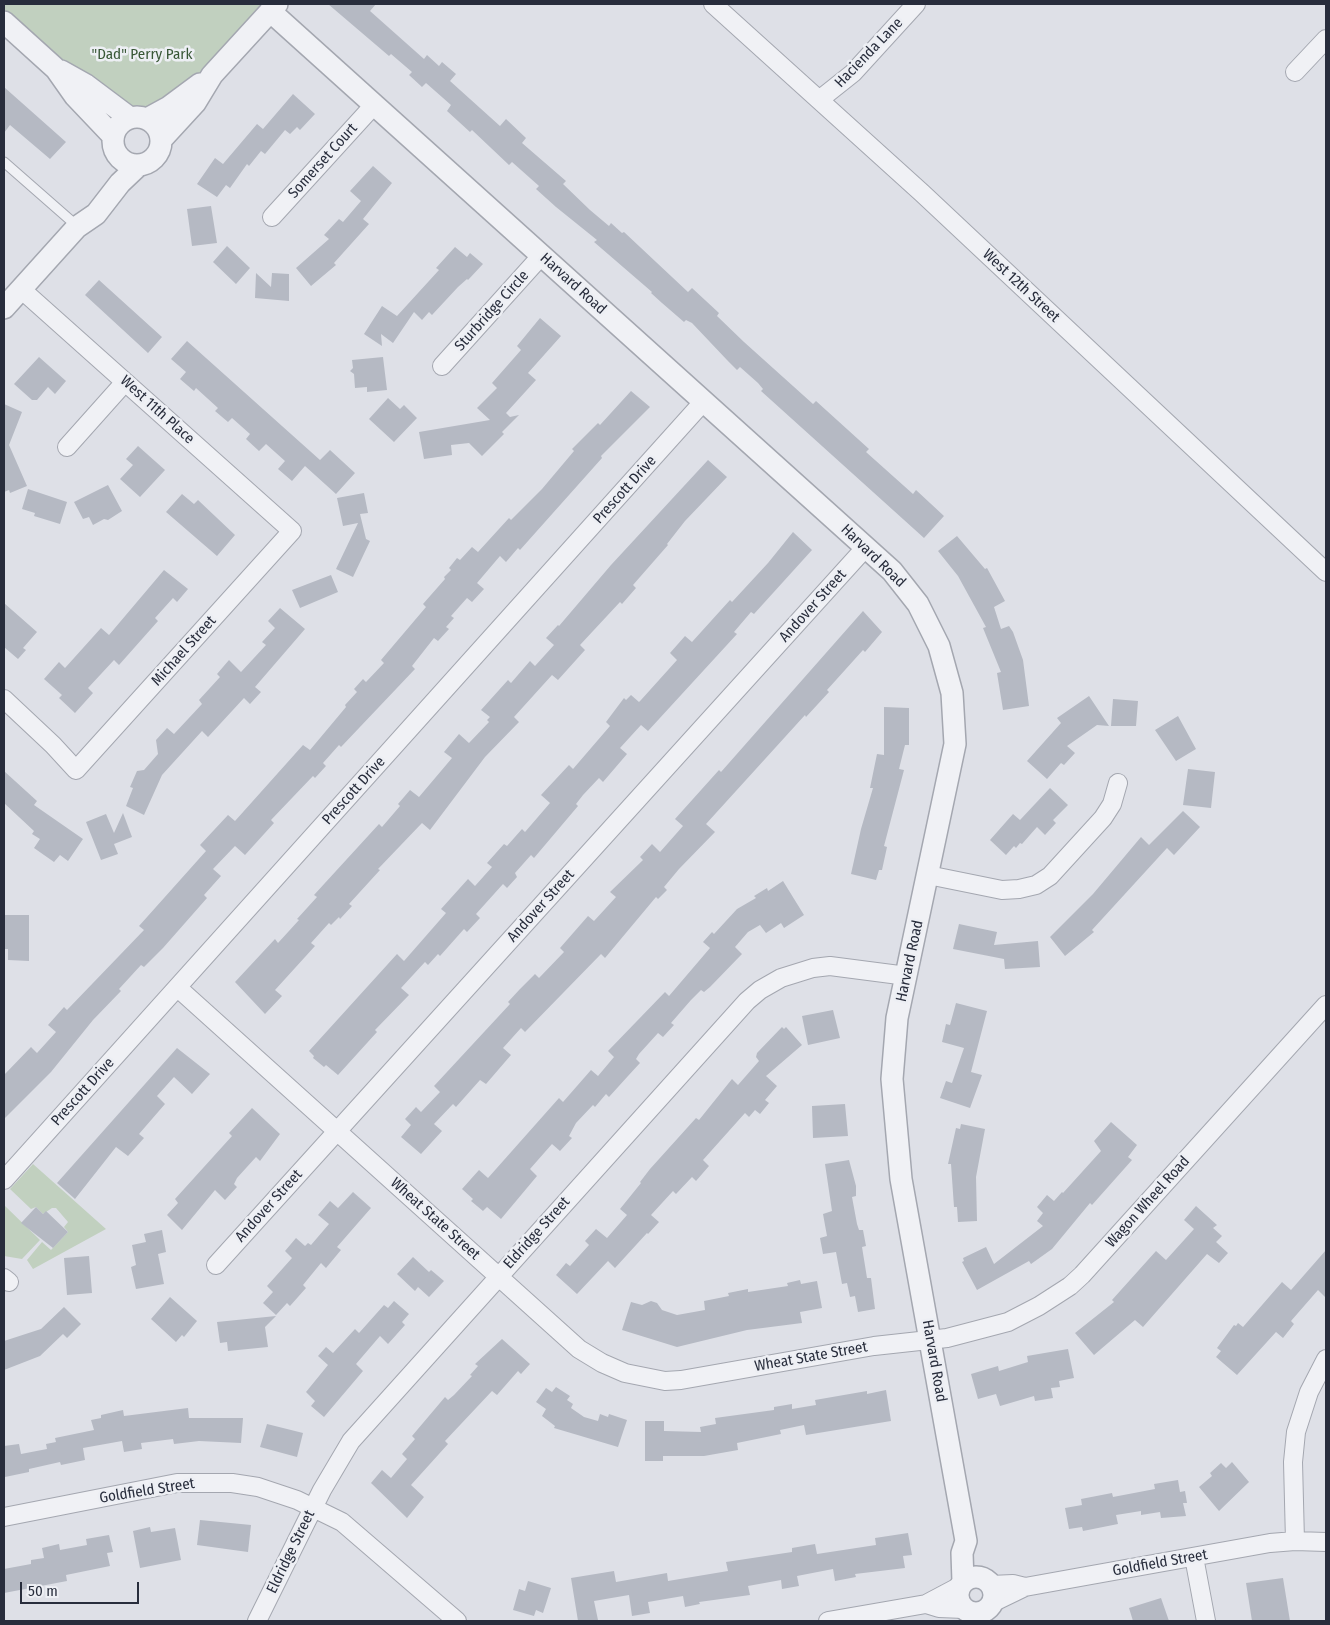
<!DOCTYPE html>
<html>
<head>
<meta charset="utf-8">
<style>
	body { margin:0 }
	#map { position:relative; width:1330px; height:1625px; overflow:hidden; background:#dee0e7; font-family:"Fira Sans Condensed",sans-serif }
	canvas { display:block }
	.frame { position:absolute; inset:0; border:5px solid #282d3c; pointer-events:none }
	.scale { position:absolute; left:20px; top:1582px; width:119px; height:22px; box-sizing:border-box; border:2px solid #282d3c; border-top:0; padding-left:6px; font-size:15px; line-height:18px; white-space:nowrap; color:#282d3c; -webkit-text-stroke:4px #edeff4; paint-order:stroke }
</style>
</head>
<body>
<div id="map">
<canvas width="1330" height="1625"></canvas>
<div class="frame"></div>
<div class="scale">50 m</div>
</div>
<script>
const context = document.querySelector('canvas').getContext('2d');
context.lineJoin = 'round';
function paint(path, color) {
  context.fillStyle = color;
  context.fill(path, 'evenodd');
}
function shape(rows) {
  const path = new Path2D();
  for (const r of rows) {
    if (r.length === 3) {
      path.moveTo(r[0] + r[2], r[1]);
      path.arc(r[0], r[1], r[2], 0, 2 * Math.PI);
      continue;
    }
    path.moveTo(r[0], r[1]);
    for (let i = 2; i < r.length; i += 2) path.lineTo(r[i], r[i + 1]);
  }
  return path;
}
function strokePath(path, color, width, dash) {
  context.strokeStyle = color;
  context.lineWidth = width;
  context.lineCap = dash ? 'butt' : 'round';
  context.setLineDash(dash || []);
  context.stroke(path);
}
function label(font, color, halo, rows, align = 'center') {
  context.font = font + ' "Fira Sans Condensed",sans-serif';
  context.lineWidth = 5;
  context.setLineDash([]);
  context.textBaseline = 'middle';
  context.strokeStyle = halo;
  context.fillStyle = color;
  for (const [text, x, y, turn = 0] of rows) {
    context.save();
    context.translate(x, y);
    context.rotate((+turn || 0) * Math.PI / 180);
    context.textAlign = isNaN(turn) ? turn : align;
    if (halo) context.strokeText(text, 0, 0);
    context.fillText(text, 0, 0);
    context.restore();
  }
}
const green = shape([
	[4,4,263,4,200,74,146,112,120,105,40,42,4,9],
	[33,1164,106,1229,33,1269,27,1260,42,1242,51,1250,68,1232,64,1227,68,1222,56,1208,52,1208,43,1214,36,1207,31,1209,10,1189],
	[4,1205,40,1240,22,1259,4,1256]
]);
const building = shape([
	[328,4,376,4,370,11,424,59,427,55,439,66,442,62,456,74,450,81,500,126,506,119,526,138,522,143,566,181,563,184,590,210,609,226,611,223,622,233,624,232,688,292,692,288,719,313,717,316,744,342,813,404,816,401,869,449,866,452,913,494,916,490,944,516,924,538,761,391,763,389,758,383,740,367,737,370,727,360,692,323,686,320,684,322,662,303,651,293,652,292,594,242,597,240,556,207,536,189,539,186,512,162,509,165,472,130,470,132,447,111,451,105,426,83,422,87,409,75,412,72,391,54,389,56],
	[4,87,66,142,50,159,10,125,4,133],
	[293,94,315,114,300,130,297,127,290,134,285,130,265,154,261,151,249,166,247,164,230,188,226,185,217,197,197,184,215,158,223,164,257,124,263,129],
	[373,166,392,183,363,219,369,224,334,263,336,265,311,286,296,268,329,239,324,235,339,219,343,222,361,201,350,191],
	[211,206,217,243,192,246,187,209],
	[227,246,250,268,236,284,213,262],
	[455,247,467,257,470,253,483,264,468,280,467,279,458,287,432,315,429,312,422,320,414,312,393,343,381,334,382,346,364,334,382,306,397,316,439,270,436,268],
	[256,273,271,287,272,273,289,274,289,301,255,298],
	[99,280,162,337,148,353,85,295],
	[540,318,561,336,528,373,536,380,506,413,510,417,519,415,502,432,504,434,482,456,469,443,451,445,452,455,424,459,419,432,490,420,477,408,497,388,492,383,521,350,517,346],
	[187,341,320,460,330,450,355,473,336,494,305,466,292,481,278,469,285,461,266,444,259,451,246,439,250,434,232,418,228,422,215,411,218,408,196,388,194,391,180,379,186,372,171,359],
	[39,357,66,381,55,394,48,387,37,400,32,400,14,384],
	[383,357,387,390,367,392,367,387,355,388,354,374,350,371,353,368,352,360],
	[631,391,650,407,601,456,602,458,520,550,518,548,506,562,500,556,477,583,484,589,472,602,467,598,451,616,454,618,446,627,449,629,438,641,434,638,412,666,415,669,341,747,339,745,323,763,326,766,315,778,313,776,271,820,274,823,245,855,235,846,213,869,221,876,204,895,207,898,163,948,144,967,141,965,119,989,121,991,93,1020,51,1072,4,1119,4,1075,31,1047,37,1053,56,1032,48,1025,64,1007,67,1010,144,930,139,926,206,851,200,845,228,815,235,821,303,745,310,750,346,707,345,705,357,692,354,689,363,679,366,682,384,663,381,660,426,607,423,604,445,579,444,577,451,570,449,568,457,558,460,560,472,547,478,552,509,518,511,520,542,489,574,451,572,449,598,423,600,425],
	[388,398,400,409,404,405,417,418,394,442,369,419],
	[4,404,22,412,9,445,27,486,10,493,9,490,4,492],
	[138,446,165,470,140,497,120,479,133,465,126,459],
	[708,460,727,477,685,521,667,544,668,545,633,585,636,588,622,604,620,602,580,645,585,650,558,680,552,675,514,717,519,722,485,757,430,830,422,823,378,869,380,870,349,904,352,906,340,919,339,917,331,925,329,923,311,943,315,946,275,990,282,996,265,1014,235,982,275,939,278,943,299,920,297,919,317,897,314,895,379,824,382,827,400,806,398,804,410,790,419,797,452,758,444,752,459,734,469,743,489,722,487,720,490,717,481,710,508,680,511,683,530,661,535,666,554,645,546,638,558,625,559,626,611,565],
	[108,485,122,511,108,520,104,519,93,525,89,517,83,519,74,502],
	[28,489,67,502,60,524,34,516,35,513,22,509],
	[364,493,368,513,360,514,366,539,370,541,353,577,336,569,358,523,343,526,337,498],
	[182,494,194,504,198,500,235,535,217,556,166,512],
	[793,532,812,550,754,614,751,612,734,632,737,634,648,731,641,725,620,748,627,754,603,782,599,778,583,795,576,804,578,806,534,858,531,855,515,873,517,877,507,888,503,884,476,914,480,918,467,932,464,929,440,956,438,954,428,965,425,962,401,988,409,995,375,1030,377,1032,338,1075,326,1065,324,1067,313,1058,314,1056,309,1051,397,954,404,961,446,913,441,909,468,879,475,886,492,867,487,863,504,844,507,846,522,829,525,832,550,803,541,795,569,765,573,769,610,726,606,722,624,698,626,700,631,695,639,702,641,700,677,660,670,653,685,636,692,642,730,600,732,602,768,563],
	[957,536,985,569,987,568,1005,601,994,607,1001,629,1009,626,1013,632,1023,660,1029,706,1003,710,997,673,1001,672,983,628,986,627,958,576,938,551],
	[164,570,188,589,177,602,173,598,155,618,158,621,119,665,114,660,88,688,93,693,75,713,59,698,62,695,44,679,59,662,65,668,101,628,109,635],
	[331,575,338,592,300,608,292,590],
	[4,603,37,632,23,648,26,650,18,659,4,647],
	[280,608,305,629,255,687,261,692,250,704,244,698,208,737,202,731,162,775,144,815,126,806,133,788,130,787,137,771,144,770,158,754,156,740,167,728,174,734,202,704,199,700,220,677,217,674,229,660,241,672,266,645,262,642,275,628,268,621],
	[863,611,882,632,865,652,863,650,827,690,829,692,806,717,805,715,706,824,715,832,679,869,664,887,667,890,658,899,656,897,605,958,601,954,525,1032,521,1028,503,1048,511,1055,486,1084,480,1080,456,1107,453,1104,434,1124,442,1131,421,1154,401,1137,411,1125,405,1119,416,1107,421,1112,440,1092,434,1086,510,1004,508,1002,520,989,535,974,539,978,564,952,560,948,588,916,594,921,616,897,610,892,643,860,640,857,652,844,660,852,683,826,675,819,719,770,721,772],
	[1089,696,1109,726,1097,725,1067,746,1075,753,1064,765,1061,763,1047,779,1027,761,1061,723,1057,718],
	[1113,699,1138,701,1136,726,1111,726],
	[884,707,909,708,909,745,905,745,899,769,904,770,884,846,887,847,882,870,879,870,876,880,851,874,861,829,873,788,870,788,877,754,884,755],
	[1178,716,1196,749,1176,761,1155,730],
	[1188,769,1215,772,1211,808,1183,805],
	[4,771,37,801,34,805,83,839,68,861,60,855,54,862,34,848,40,839,32,834,34,831,4,803],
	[1050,788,1068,805,1053,820,1056,823,1045,835,1037,827,1022,844,1020,843,1016,848,1014,846,1006,855,990,840,1013,814,1020,820],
	[1183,811,1200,827,1174,855,1167,848,1092,930,1094,932,1065,956,1050,937,1093,894,1141,837,1149,845],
	[123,813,132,837,114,844,118,854,101,860,86,822,106,814,114,833],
	[783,881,804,915,784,928,781,923,766,933,760,925,748,932,735,947,742,954,710,987,704,992,701,990,691,1000,671,1023,674,1025,663,1037,658,1033,639,1054,636,1059,640,1063,628,1076,609,1097,606,1094,595,1107,593,1105,576,1123,569,1136,572,1138,560,1151,552,1144,530,1169,537,1176,501,1219,487,1207,483,1211,471,1201,473,1199,462,1189,479,1170,488,1178,559,1098,563,1102,591,1070,598,1076,614,1057,608,1051,665,992,669,996,710,948,703,942,712,932,714,934,737,909,756,898,754,896,767,888,768,891],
	[4,915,29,915,29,961,8,960,8,949,4,949],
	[959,924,997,932,994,945,1038,941,1040,967,1005,969,1004,959,953,949],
	[956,1003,987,1011,971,1072,982,1075,970,1108,940,1098,946,1081,952,1083,964,1048,942,1042,946,1024,950,1025],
	[833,1010,840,1038,808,1045,802,1016],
	[782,1027,784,1029,786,1027,802,1045,766,1076,777,1086,765,1100,769,1103,760,1114,755,1110,749,1117,745,1113,703,1160,709,1166,696,1181,692,1177,676,1194,673,1191,651,1215,659,1222,648,1234,647,1233,615,1268,608,1261,577,1294,556,1275,566,1263,570,1266,589,1245,585,1241,596,1229,607,1238,627,1215,620,1209,641,1183,640,1182,650,1169,696,1118,699,1120,732,1079,738,1085,759,1061,756,1057,757,1053],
	[177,1048,210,1074,192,1094,174,1077,157,1096,165,1104,139,1134,144,1138,128,1156,116,1147,75,1199,57,1183],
	[845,1104,848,1136,813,1138,812,1106],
	[252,1108,280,1134,260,1161,256,1157,237,1178,234,1184,237,1187,225,1200,215,1190,182,1230,167,1215,178,1203,175,1199,232,1136,229,1133],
	[1111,1122,1137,1145,1128,1157,1132,1160,1092,1205,1090,1203,1052,1249,1031,1264,1029,1261,977,1290,962,1262,964,1261,963,1258,986,1247,994,1264,1043,1226,1037,1221,1043,1213,1037,1207,1047,1195,1054,1201,1062,1192,1063,1193,1101,1151,1094,1141],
	[961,1124,985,1129,976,1177,977,1221,958,1222,957,1207,954,1207,951,1164,948,1164,956,1128,960,1129],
	[849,1160,856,1186,856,1196,852,1197,857,1224,859,1230,863,1230,866,1246,862,1247,867,1278,871,1278,875,1309,858,1312,855,1296,850,1297,847,1283,842,1284,836,1252,823,1254,820,1238,827,1236,823,1214,832,1211,825,1164],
	[353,1192,371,1208,337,1247,341,1250,326,1268,321,1263,303,1285,306,1288,290,1306,287,1303,276,1315,263,1303,273,1292,267,1286,292,1258,285,1251,296,1238,305,1246,308,1243,311,1245,329,1224,318,1215,330,1201,338,1208],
	[1196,1206,1217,1225,1213,1228,1222,1236,1216,1242,1228,1253,1219,1263,1207,1254,1143,1327,1135,1320,1094,1355,1075,1333,1114,1302,1112,1300,1156,1251,1166,1260,1194,1229,1184,1220],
	[36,1207,43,1214,46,1211,68,1232,53,1248,21,1223],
	[162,1230,166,1252,158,1254,164,1284,136,1289,131,1267,136,1265,132,1245,146,1242,144,1234],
	[1326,1250,1326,1298,1318,1290,1291,1321,1294,1324,1283,1338,1276,1332,1237,1375,1216,1357,1221,1351,1217,1348,1234,1325,1236,1326,1238,1323,1243,1327,1282,1282,1291,1290],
	[89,1256,92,1293,67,1295,64,1258],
	[413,1257,429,1272,431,1270,444,1281,429,1297,418,1287,415,1291,397,1274],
	[800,1280,801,1284,817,1281,822,1308,800,1312,802,1323,747,1330,677,1347,622,1330,631,1302,642,1305,651,1301,657,1303,662,1310,677,1315,705,1310,704,1301,729,1296,728,1293,748,1289,748,1292,788,1286,787,1283],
	[170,1297,197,1321,184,1337,182,1335,176,1342,151,1319],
	[394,1301,409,1314,402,1322,405,1325,388,1344,380,1336,356,1364,363,1371,324,1417,311,1406,315,1401,306,1392,328,1365,318,1356,326,1347,333,1353,355,1329,359,1333,384,1305,388,1308],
	[64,1307,81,1324,67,1338,63,1334,40,1356,4,1370,4,1341,41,1329],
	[276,1316,265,1327,268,1347,228,1351,227,1342,220,1343,217,1322],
	[502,1339,530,1364,521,1374,518,1371,497,1395,492,1391,445,1441,448,1444,411,1485,424,1497,407,1518,371,1483,382,1470,391,1478,407,1459,402,1454,415,1439,412,1436,445,1397,448,1400,454,1395,472,1376,470,1375,478,1366,475,1364],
	[1068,1349,1074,1378,1059,1381,1060,1387,1051,1388,1053,1398,1035,1401,1034,1396,1000,1406,996,1394,978,1399,971,1374,998,1366,999,1371,1028,1362,1027,1356],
	[556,1387,570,1396,567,1400,573,1404,571,1408,584,1417,598,1421,600,1414,608,1417,609,1414,627,1420,618,1447,554,1428,555,1426,542,1416,546,1409,536,1402,546,1388,552,1392],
	[886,1390,891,1421,806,1435,804,1425,780,1430,781,1434,737,1443,738,1450,704,1456,663,1456,663,1461,645,1461,645,1421,664,1421,664,1431,701,1432,700,1427,716,1424,715,1418,774,1410,774,1407,792,1404,792,1409,816,1405,815,1400,867,1391,867,1394],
	[188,1408,189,1418,243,1418,241,1443,199,1441,174,1444,173,1439,141,1443,142,1449,124,1452,122,1441,83,1448,85,1460,61,1465,60,1462,29,1469,29,1472,5,1477,4,1446,19,1444,21,1454,47,1449,46,1444,56,1442,55,1438,94,1430,91,1420,101,1418,101,1415,123,1410,124,1416],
	[267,1424,303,1433,297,1457,260,1447],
	[1232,1462,1249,1482,1219,1511,1199,1487,1212,1476,1210,1473,1221,1463,1226,1468],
	[1178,1480,1180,1492,1185,1491,1187,1503,1183,1503,1186,1516,1161,1518,1160,1512,1141,1515,1141,1511,1116,1515,1118,1524,1083,1531,1082,1527,1069,1529,1065,1508,1082,1505,1081,1499,1112,1493,1113,1497,1155,1489,1154,1484],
	[200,1520,251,1525,248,1552,197,1545],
	[150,1527,151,1532,175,1528,181,1560,140,1568,133,1531],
	[908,1533,912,1555,903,1556,905,1568,855,1574,856,1577,835,1581,833,1569,797,1576,799,1586,782,1589,781,1580,748,1586,750,1595,699,1602,700,1604,685,1607,683,1596,648,1602,650,1613,632,1616,629,1595,594,1601,598,1620,578,1621,571,1578,614,1571,616,1582,667,1573,668,1581,728,1571,726,1562,792,1552,792,1548,815,1544,817,1554,876,1545,875,1538],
	[109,1535,113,1552,107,1553,110,1566,66,1575,67,1581,4,1593,4,1569,31,1564,31,1560,44,1558,42,1548,59,1544,60,1550,87,1545,86,1539],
	[1283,1578,1290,1621,1252,1621,1246,1583],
	[528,1581,551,1588,543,1613,536,1610,534,1616,513,1610,519,1589,525,1591],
	[1161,1598,1169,1621,1133,1621,1129,1608]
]);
const service = shape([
	[4,162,77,226]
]);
const minor = shape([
	[713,4,922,193,1326,572],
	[1295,72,1326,39],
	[819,100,853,73,916,4],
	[272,217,374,105],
	[442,366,542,255],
	[67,447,125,382],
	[4,699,53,745,76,770,292,531,21,289],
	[928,875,1002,890,1019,889,1036,885,1050,876,1103,818,1112,804,1118,783],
	[178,988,579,1349,602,1363,625,1373,665,1381,681,1380,874,1346,947,1338,1008,1322,1039,1306,1070,1286,1082,1275,1326,1005],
	[4,1180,704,401],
	[216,1265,866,547],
	[4,1278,9,1282],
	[4,1517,177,1483,232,1483,258,1487,297,1500,342,1522,457,1621],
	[1295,1541,1293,1462,1296,1432,1309,1392,1326,1359],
	[1194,1557,1206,1621],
	[991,1585,1013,1584,1025,1587],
	[992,1603,1025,1587,1086,1576,1270,1543,1295,1541,1326,1542],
	[926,1604,939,1608,964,1609],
	[257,1621,322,1490,351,1441,747,1001,760,990,781,978,813,968,830,966,907,976],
	[828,1621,926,1604,960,1586]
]);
const tertiary = shape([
	[270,11,892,571,918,604,939,646,952,693,955,744,897,1018,892,1079,901,1179,966,1541,962,1553,963,1582],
	[4,22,56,69,75,96,113,136],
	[61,71,86,85,130,118],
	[137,141,24],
	[147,119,169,107,200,84],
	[161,140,195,103,212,75,277,4],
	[4,308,77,227,96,214,120,183,139,165],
	[976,1595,18]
]);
const streetNames = [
	["Hacienda Lane",869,53,-46],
	["Somerset Court",323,161,-48],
	["Harvard Road",573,284,42],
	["West 12th Street",1021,286,43],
	["Sturbridge Circle",492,311,-48],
	["West 11th Place",157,410,42],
	["Prescott Drive",625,490,-48],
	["Harvard Road",873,556,44],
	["Andover Street",813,606,-48],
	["Michael Street",184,651,-48],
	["Prescott Drive",354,791,-48],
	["Andover Street",541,906,-48],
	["Harvard Road",910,961,-78],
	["Prescott Drive",83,1092,-48],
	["Wagon Wheel Road",1148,1202,-48],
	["Andover Street",269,1206,-48],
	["Wheat State Street",435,1219,42],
	["Eldridge Street",537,1233,-48],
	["Wheat State Street",811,1357,-10],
	["Harvard Road",934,1361,80],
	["Goldfield Street",147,1491,-9],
	["Eldridge Street",291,1552,-64],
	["Goldfield Street",1160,1563,-10]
];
const parkNames = [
	["\"Dad\" Perry Park",142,55]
];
paint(green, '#c1d0bf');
paint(building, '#b5b9c3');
strokePath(service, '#a4a7b0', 11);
strokePath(minor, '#a4a7b0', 20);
strokePath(tertiary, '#a4a7b0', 24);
strokePath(service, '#f0f1f5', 9);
strokePath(minor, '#f0f1f5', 18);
strokePath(tertiary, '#f0f1f5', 21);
label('15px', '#282d3c', '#edeff4', streetNames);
label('15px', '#385736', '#edeff4', parkNames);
</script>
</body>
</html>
